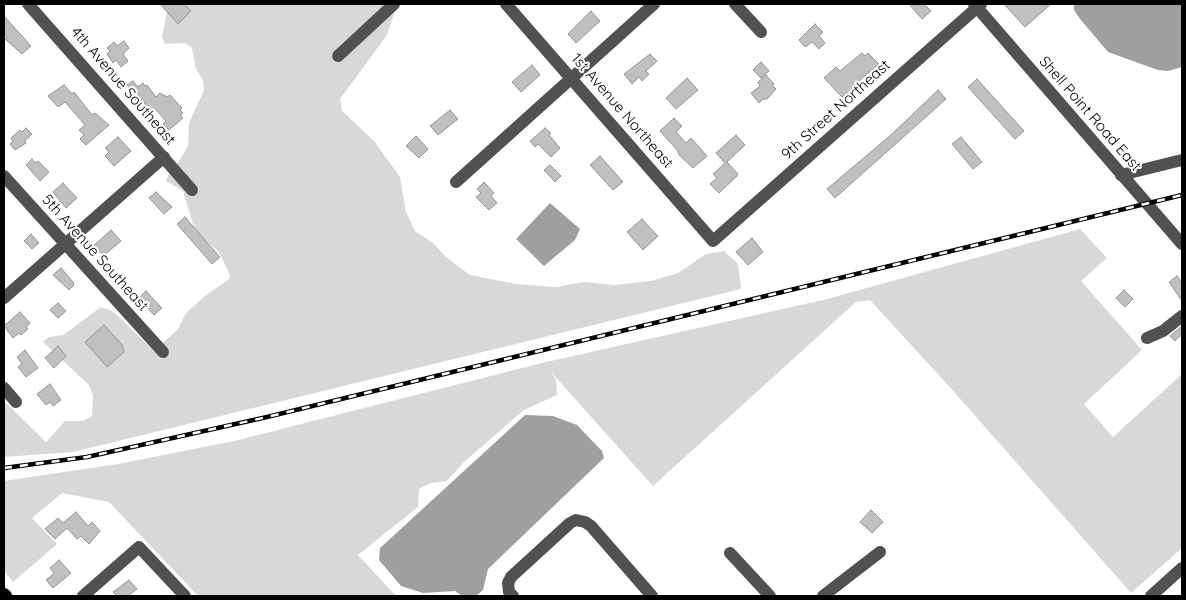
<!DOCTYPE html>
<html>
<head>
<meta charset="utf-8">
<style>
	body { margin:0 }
	#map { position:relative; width:1186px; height:600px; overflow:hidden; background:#fff; font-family:Quicksand,sans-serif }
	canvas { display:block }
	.frame { position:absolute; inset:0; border:5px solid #000; pointer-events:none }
</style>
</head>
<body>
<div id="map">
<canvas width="1186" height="600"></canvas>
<div class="frame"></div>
</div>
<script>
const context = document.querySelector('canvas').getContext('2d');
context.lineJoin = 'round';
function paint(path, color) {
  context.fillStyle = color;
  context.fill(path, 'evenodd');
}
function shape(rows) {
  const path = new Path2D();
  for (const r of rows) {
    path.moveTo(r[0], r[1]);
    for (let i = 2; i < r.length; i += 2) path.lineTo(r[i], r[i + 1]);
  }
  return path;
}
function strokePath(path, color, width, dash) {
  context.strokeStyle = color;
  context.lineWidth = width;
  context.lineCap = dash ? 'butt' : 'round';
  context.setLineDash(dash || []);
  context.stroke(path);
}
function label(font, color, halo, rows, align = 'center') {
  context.font = font + ' Quicksand,sans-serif';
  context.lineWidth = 4;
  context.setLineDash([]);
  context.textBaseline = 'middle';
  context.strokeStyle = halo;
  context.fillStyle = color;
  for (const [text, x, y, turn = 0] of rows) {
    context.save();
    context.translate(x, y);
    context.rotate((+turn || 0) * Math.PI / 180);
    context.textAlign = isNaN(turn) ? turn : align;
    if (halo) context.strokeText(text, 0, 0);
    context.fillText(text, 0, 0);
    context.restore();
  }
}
const green = shape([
	[169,4,387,4,331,55,337,62,395,10,387,35,340,99,342,111,374,141,400,177,406,212,415,231,433,243,447,258,470,275,516,284,556,287,584,282,614,285,651,281,678,273,706,254,724,251,738,264,741,289,73,452,4,457,4,401,46,442,65,421,83,421,92,416,93,395,89,385,43,342,49,337,63,335,101,307,114,312,162,359,170,352,162,344,178,329,186,313,205,296,229,279,230,275,219,252,202,237,193,224,183,191,166,181,170,171,191,197,199,190,177,164,188,146,189,123,204,90,203,80,196,69,192,48,185,43,165,44,162,36],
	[1080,229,1107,258,1081,281,1142,350,1084,404,1113,437,1182,374,1182,548,1131,593,956,394,870,300,856,302,653,486,551,372,556,380,557,395,524,410,464,462,447,481,431,483,419,489,418,507,358,555,396,596,198,596,109,502,62,493,32,518,57,544,13,582,4,571,4,481,118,464,234,441,542,363,827,299]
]);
const water = shape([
	[1074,4,1182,4,1182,67,1168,71,1158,70,1108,52,1080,19,1074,10],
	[550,203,580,229,575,240,544,266,516,239],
	[525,415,553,416,577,425,602,451,604,458,488,569,483,590,476,596,462,596,455,591,423,593,401,586,379,560,380,548]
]);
const building = shape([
	[160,4,184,4,191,11,178,24,160,4],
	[909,4,924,4,931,11,922,19,909,4],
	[1004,4,1051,4,1025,27,1004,4],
	[591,11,600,21,576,43,568,34,591,11],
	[4,16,31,46,22,54,5,39,7,37,4,33,4,16],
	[815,24,823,32,819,36,825,43,819,49,812,42,805,47,799,40,815,24],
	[124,41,129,48,123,54,128,61,121,67,116,60,113,63,107,54,110,51,107,48,114,42,117,46,124,41],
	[862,53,865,56,868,53,879,64,853,86,856,89,849,95,848,93,842,97,824,78,836,67,840,71,862,53],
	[650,54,657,61,646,71,649,74,642,81,639,77,632,84,624,74,650,54],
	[761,62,769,71,761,78,753,70,761,62],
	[532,65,540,75,521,92,512,82,532,65],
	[766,75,774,84,772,85,776,89,767,99,763,99,759,103,751,93,760,86,758,82,766,75],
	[687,78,698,90,676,109,666,98,687,78],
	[977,79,1024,131,1015,139,968,87,977,79],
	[133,81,138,87,143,83,145,86,147,85,156,97,160,93,167,97,170,95,182,108,180,110,183,113,180,115,183,118,169,130,163,124,166,121,155,109,152,111,143,102,139,105,130,93,132,92,127,85,133,81],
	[64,85,72,94,74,92,92,115,95,113,109,125,86,145,80,139,84,135,79,130,85,125,65,102,58,107,48,96,64,85],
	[938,90,946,99,835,198,827,189,892,134,938,90],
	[450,110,458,119,438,135,430,126,450,110],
	[674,118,682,126,676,132,686,143,691,138,707,156,693,168,679,155,678,151,660,131,674,118],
	[26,128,32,134,25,141,26,143,15,150,10,144,13,141,11,138,20,130,22,132,26,128],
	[545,128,551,133,549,135,560,148,551,157,538,144,535,147,530,141,545,128],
	[736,135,745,145,727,162,738,174,737,176,719,193,710,184,717,178,713,174,725,163,716,153,736,135],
	[416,136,428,149,419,158,406,146,416,136],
	[118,137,131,151,114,166,105,156,109,152,105,148,118,137],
	[961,137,982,162,973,169,952,144,961,137],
	[600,156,623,182,613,190,590,165,600,156],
	[32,159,35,163,38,161,49,172,40,181,26,165,32,159],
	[550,165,561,176,555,182,544,170,550,165],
	[484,182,494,193,491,196,497,203,489,210,476,197,481,193,477,189,484,182],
	[63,183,77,198,66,208,53,192,63,183],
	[156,192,172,207,164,214,149,198,156,192],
	[185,217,220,257,212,264,177,224,185,217],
	[642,219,658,236,643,250,627,232,642,219],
	[111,230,121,241,104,255,92,247,111,230],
	[31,234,39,243,32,249,24,241,31,234],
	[752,238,763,252,748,265,736,252,752,238],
	[61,268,73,282,74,285,69,290,53,275,61,268],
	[1177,276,1182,283,1182,301,1169,282,1177,276],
	[1124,290,1133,299,1125,307,1116,298,1124,290],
	[146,291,162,308,154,315,139,298,146,291],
	[58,303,66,311,58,318,50,310,58,303],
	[20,312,30,323,26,327,28,329,21,335,19,333,13,338,4,326,20,312],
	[104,325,122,345,124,352,107,367,85,342,104,325],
	[1182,326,1182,334,1175,341,1170,336,1182,326],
	[58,346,66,356,54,368,45,358,58,346],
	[25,350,38,368,26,377,18,367,22,364,17,357,25,350],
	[50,384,61,400,53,406,50,402,46,405,37,394,50,384],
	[871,510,883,522,872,533,860,522,871,510],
	[76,512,88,526,92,522,100,531,89,544,81,536,77,539,67,528,55,539,45,529,58,518,63,523,76,512],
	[59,560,71,573,53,588,46,580,54,573,50,568,59,560],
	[129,580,137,589,128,596,117,596,113,592,129,580]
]);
const minor = shape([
	[28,4,192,190],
	[506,4,713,241,981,4],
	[735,4,761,32],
	[974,4,1182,244],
	[338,56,394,4],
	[1121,175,1182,160],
	[4,176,163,352],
	[456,182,654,4],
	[4,298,164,157],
	[1147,338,1163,331,1182,316],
	[4,388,16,402],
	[730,553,770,596],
	[83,596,139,547,185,596],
	[513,596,509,592,508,583,511,577,570,523,576,520,585,522,591,526,652,596],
	[823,596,880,552],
	[1151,596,1182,568]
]);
const major = shape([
	[4,594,6,596]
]);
const rail = shape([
	[4,468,87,457,267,417,1182,195]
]);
const streetNames = [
	["4th Avenue Southeast",123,86,49],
	["9th Street Northeast",836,110,-42],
	["1st Avenue Northeast",622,111,49],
	["Shell Point Road East",1090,114,49],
	["5th Avenue Southeast",95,253,48]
];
paint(green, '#d8d8d8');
paint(water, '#9f9f9f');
paint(building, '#c0c0c0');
strokePath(building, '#959595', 1);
strokePath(major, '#dbdbdb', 15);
strokePath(minor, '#515151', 12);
strokePath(major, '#000', 12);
strokePath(rail, '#000', 4.5);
strokePath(rail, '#fff', 2.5, [8]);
label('15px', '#000', '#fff', streetNames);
</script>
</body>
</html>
